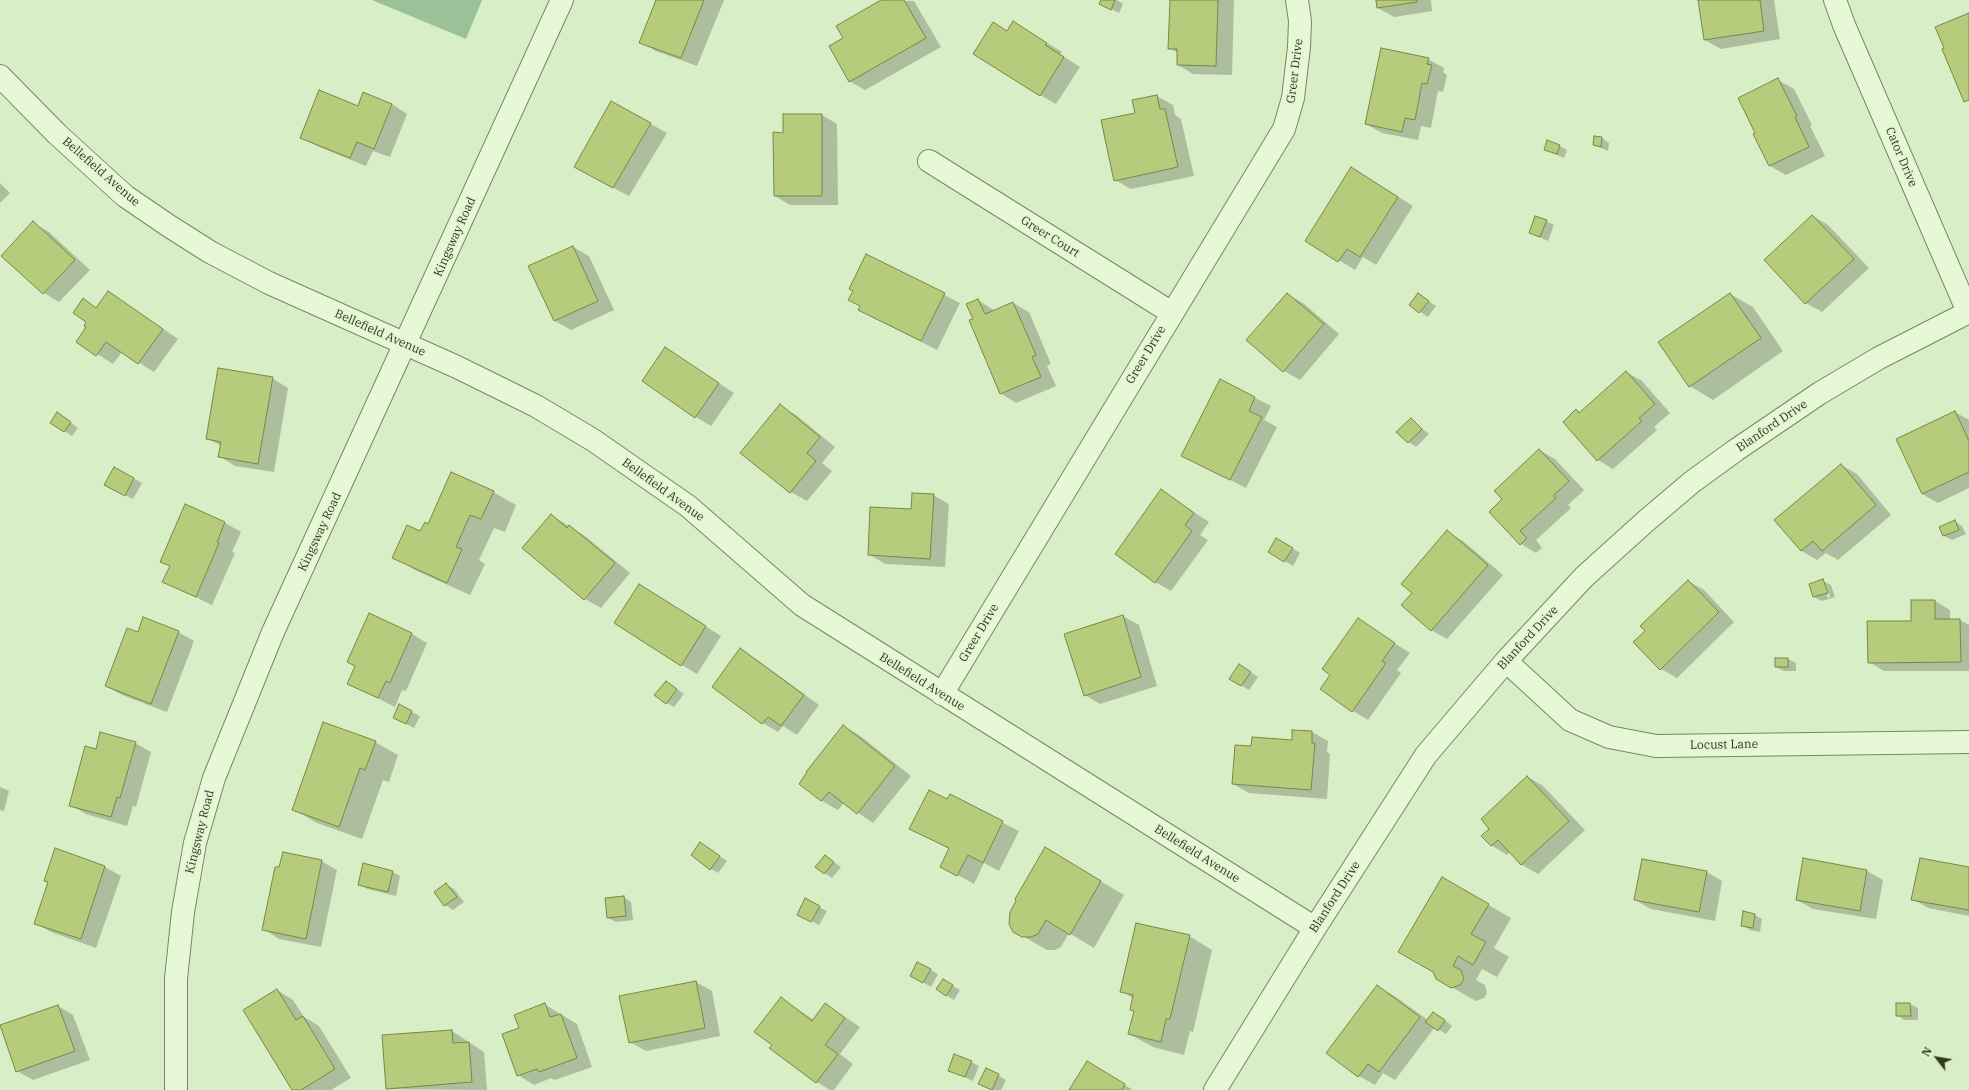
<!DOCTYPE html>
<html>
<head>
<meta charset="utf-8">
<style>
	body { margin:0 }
	#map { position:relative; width:1969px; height:1090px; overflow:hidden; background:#d8eec6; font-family:"IBM Plex Serif",serif }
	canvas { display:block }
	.north { position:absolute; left:1917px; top:1038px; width:40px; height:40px; -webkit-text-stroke:3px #e4f5d5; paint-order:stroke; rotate:301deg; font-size:11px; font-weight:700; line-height:16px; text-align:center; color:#31391f }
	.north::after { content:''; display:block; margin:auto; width:14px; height:18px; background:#31391f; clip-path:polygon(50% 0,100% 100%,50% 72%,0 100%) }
</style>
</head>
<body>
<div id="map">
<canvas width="1969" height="1090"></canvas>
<div class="north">N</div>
</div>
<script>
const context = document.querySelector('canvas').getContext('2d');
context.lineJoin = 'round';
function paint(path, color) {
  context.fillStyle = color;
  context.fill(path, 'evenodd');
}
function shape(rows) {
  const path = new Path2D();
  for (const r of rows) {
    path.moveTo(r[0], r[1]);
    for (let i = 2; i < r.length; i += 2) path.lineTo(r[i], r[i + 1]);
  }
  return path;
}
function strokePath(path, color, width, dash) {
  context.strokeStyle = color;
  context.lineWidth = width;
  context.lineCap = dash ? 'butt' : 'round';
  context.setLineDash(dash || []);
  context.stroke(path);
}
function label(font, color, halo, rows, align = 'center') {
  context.font = font + ' "IBM Plex Serif",serif';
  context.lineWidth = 4;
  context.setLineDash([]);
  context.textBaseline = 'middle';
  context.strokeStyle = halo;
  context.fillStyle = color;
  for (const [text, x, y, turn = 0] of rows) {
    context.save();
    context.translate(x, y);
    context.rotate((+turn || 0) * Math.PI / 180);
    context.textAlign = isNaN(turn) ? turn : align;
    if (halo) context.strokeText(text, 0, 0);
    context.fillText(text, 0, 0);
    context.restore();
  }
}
const cemetery = shape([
	[372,0,482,0,466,39]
]);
const shadow = shape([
	[657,0,724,0,697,66,656,51,641,42],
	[883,0,914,1,941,47,865,90,849,81],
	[1102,0,1117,0,1123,4,1119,13,1100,4],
	[1171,0,1234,0,1232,75,1193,74,1178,65,1178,53,1169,48],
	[1377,0,1431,0,1432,11,1394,17,1378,8],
	[1699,0,1774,0,1780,39,1721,49,1705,40],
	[1007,31,1029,32,1062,52,1060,54,1080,67,1056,104,1040,95],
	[1428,59,1444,68,1443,72,1447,75,1443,92,1438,91,1431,128,1421,126,1418,140,1382,133,1366,124],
	[1778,80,1794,89,1812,125,1810,126,1825,156,1786,175,1770,166,1754,134],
	[1157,96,1173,105,1175,115,1181,119,1194,176,1131,189,1115,180,1136,114],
	[611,102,667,133,629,196,591,176],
	[392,104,407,114,390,157,373,151,366,166,317,146,301,137,358,107],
	[822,115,837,124,838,205,790,205,775,196,784,134],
	[1602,138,1609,143,1608,151,1594,145],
	[1559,146,1567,150,1564,158,1545,150],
	[1351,168,1413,206,1376,265,1363,257,1355,270,1306,240],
	[0,183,10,193,0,203],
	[1813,216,1828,225,1869,268,1822,312,1806,303,1765,260],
	[1546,221,1554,225,1548,241,1530,233],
	[33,223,49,232,90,270,59,302,44,293],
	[573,247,589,256,614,310,571,330,555,321,530,267],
	[867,255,960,303,937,350,859,310,861,306,854,291],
	[109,292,178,339,154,372,122,352,113,364,78,342,88,327,83,299,97,308],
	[1287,294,1303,303,1339,334,1300,380,1284,371,1247,340],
	[1418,294,1436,306,1428,317,1410,305],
	[1730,294,1753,307,1783,351,1713,400,1690,386],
	[978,300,995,311,1013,303,1029,312,1051,364,1047,366,1056,386,1016,403,1000,393,974,320],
	[665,348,734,393,711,426,696,417],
	[1626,372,1642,381,1670,413,1654,427,1657,430,1613,469,1598,460,1577,410,1581,413],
	[272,378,288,388,274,472,235,466,219,456,221,446,207,438],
	[1220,380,1271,406,1264,420,1277,427,1246,488,1183,456],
	[780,406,796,415,835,447,822,463,832,471,807,501,791,492,742,453],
	[1955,412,1969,420,1969,488,1938,503,1922,494],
	[65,418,78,428,72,436,51,422],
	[1411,419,1429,434,1416,447,1409,442],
	[1539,450,1555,459,1584,490,1568,505,1571,508,1536,540,1542,548,1536,553,1521,544,1503,499],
	[1841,465,1857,474,1891,515,1838,560,1826,553,1817,560,1802,551,1775,520],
	[114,468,142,483,133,499,113,489],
	[1162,491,1209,522,1200,535,1208,540,1171,591,1155,582],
	[493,492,516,505,505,532,494,528,479,560,485,564,470,595,417,571,393,557,428,525],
	[933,495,949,504,945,567,885,564,869,554,912,510],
	[186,506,225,523,241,532,232,552,235,553,212,605,164,582,170,566,161,561],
	[551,515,585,536,630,573,601,608,585,599,524,548],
	[1954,521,1962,526,1966,534,1952,540,1944,536,1941,527],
	[1447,532,1463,541,1503,575,1447,639,1431,630,1413,593],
	[1276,539,1300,553,1293,566,1269,551],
	[1688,581,1704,590,1734,622,1677,678,1661,669,1646,631],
	[1823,581,1831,585,1835,597,1822,601,1814,597],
	[1824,585,1826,585,1830,597,1828,598],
	[640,585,721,636,697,674,682,665],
	[1935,601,1950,610,1950,620,1960,620,1969,625,1969,671,1884,671,1869,662],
	[1123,616,1139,625,1157,686,1100,704,1085,695],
	[1358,620,1410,653,1397,670,1401,673,1368,720,1353,711,1331,675],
	[178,632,194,641,167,712,122,695,106,686,138,634],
	[412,634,427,643,406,691,402,690,395,707,348,683,356,667,348,662],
	[741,650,756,659,819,705,797,735,783,726,778,732,763,723],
	[1776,659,1788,659,1796,663,1796,671,1784,671,1776,667],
	[1247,670,1258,677,1249,690,1231,679],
	[674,687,684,694,674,707,667,703],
	[400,706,420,716,414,728,395,718],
	[843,726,859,735,911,776,873,823,844,803,838,810,822,801,800,783],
	[1312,732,1328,741,1327,752,1330,754,1327,799,1249,793,1233,784,1252,747,1293,741],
	[375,742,398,755,389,782,383,780,362,839,317,823,293,809],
	[135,743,151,752,136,807,133,806,127,826,86,814,70,805,97,750],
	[1528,777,1543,786,1585,830,1538,874,1522,865,1510,852,1507,855,1491,845,1491,829],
	[0,787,9,791,4,811,0,810],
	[950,796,1019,831,999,871,984,863,974,884,956,874,949,849,910,829,948,800],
	[708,848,727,861,718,873,711,869],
	[56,850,105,867,121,876,96,948,51,932,35,923,49,882],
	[825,856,841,867,832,878,816,867],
	[1804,859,1867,871,1883,880,1876,919,1813,909,1797,900],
	[321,861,337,870,321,947,279,939,264,929,280,869],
	[1068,862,1124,895,1094,948,1069,933,1061,947,1055,950,1047,950,1014,931],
	[364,865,393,872,400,876,396,896,367,889,359,884],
	[1969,868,1969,916,1928,908,1913,899],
	[1707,872,1722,881,1715,921,1651,909,1635,900],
	[1442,878,1511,918,1494,948,1509,957,1497,977,1482,969,1476,980,1485,985,1487,993,1484,998,1476,1001,1437,979],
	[446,884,454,889,464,902,453,910,445,905,435,892],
	[624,897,631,902,633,920,616,922,608,918],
	[806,900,827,911,819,925,799,914],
	[1755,915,1762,919,1760,932,1750,930,1742,925],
	[1189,936,1212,950,1193,1032,1190,1031,1184,1055,1153,1047,1129,1034,1134,1011,1131,1009,1133,998,1121,991],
	[930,970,938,974,931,987,911,975],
	[943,980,960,990,954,1000,946,995],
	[696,982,712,991,720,1036,646,1051,630,1042],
	[1377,986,1393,995,1428,1020,1441,1017,1452,1026,1446,1034,1435,1027,1395,1080,1383,1073,1375,1085,1359,1076,1328,1053],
	[277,990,293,1000,304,1017,319,1026,351,1078,331,1090,294,1090],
	[781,998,814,1020,826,1004,860,1027,840,1054,853,1064,834,1090,830,1090,817,1082,771,1047,773,1045],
	[544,1004,577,1024,592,1067,555,1080,551,1078,534,1085,518,1075,520,1028],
	[1897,1004,1910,1004,1918,1008,1918,1020,1904,1020,1897,1015],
	[58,1006,73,1015,90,1060,33,1080,17,1071],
	[452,1031,484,1052,487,1090,387,1089],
	[971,1062,979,1066,973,1081,949,1070],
	[987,1069,1006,1080,1001,1090,991,1090,980,1084],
	[1103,1072,1133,1090,1070,1090]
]);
const building = shape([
	[656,0,704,0,681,58,639,43,656,0],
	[881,0,904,0,926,38,849,82,829,46,843,38,836,26,881,0],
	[1101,0,1115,0,1111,10,1099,4,1101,0],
	[1170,0,1218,0,1216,66,1177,65,1177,49,1168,49,1170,0],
	[1376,0,1417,0,1417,2,1377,8,1376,0],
	[1698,0,1760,0,1764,31,1704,40,1698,0],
	[1969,13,1969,100,1964,102,1942,49,1944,48,1935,27,1969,13],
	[1013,21,1047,43,1045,45,1064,57,1040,96,973,54,993,22,1007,31,1013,21],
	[1381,48,1429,58,1427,64,1432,65,1427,84,1422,83,1415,120,1405,118,1402,132,1365,124,1381,48],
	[1778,78,1797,116,1795,117,1809,147,1769,166,1753,134,1755,133,1738,98,1778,78],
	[319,90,358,106,363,92,392,104,374,149,357,142,350,158,300,138,319,90],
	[1157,95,1160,109,1165,109,1178,167,1114,181,1101,120,1135,113,1132,100,1157,95],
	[611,101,651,123,613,188,574,167,611,101],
	[783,114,822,114,822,196,774,196,773,132,783,133,783,114],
	[1594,136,1602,137,1601,147,1593,145,1594,136],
	[1547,140,1560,145,1557,154,1544,150,1547,140],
	[1351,167,1398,197,1360,257,1347,249,1338,262,1305,241,1351,167],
	[1812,215,1854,259,1805,304,1764,260,1812,215],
	[1535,216,1547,220,1540,237,1529,233,1535,216],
	[33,221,75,260,43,294,1,256,33,221],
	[573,246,598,301,554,321,528,266,573,246],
	[866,254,945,293,921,341,858,310,860,306,848,300,853,291,849,289,866,254],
	[108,291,163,329,138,364,106,342,96,356,76,342,86,327,84,326,86,322,73,313,83,298,96,308,108,291],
	[1287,293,1324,324,1283,372,1246,340,1287,293],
	[1418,293,1429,301,1419,313,1409,305,1418,293],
	[1730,293,1761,338,1689,387,1658,342,1730,293],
	[978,299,985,314,1013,302,1036,355,1032,357,1041,377,1000,394,969,320,973,319,966,304,978,299],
	[665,347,719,383,695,418,642,381,665,347],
	[218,368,273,377,258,464,218,457,221,442,206,439,218,368],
	[1626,371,1655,404,1639,418,1642,421,1597,461,1563,422,1576,409,1579,413,1626,371],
	[1220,379,1255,397,1249,411,1262,417,1230,480,1181,456,1220,379],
	[780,404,820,437,807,453,816,461,790,493,740,453,780,404],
	[1955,411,1969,441,1969,472,1922,494,1896,439,1955,411],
	[57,412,71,422,64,432,50,423,57,412],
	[1411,418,1422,429,1408,443,1396,432,1411,418],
	[1539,449,1569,481,1553,496,1556,498,1520,531,1527,538,1520,545,1489,512,1502,499,1494,491,1539,449],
	[1841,464,1876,505,1822,551,1813,541,1801,551,1774,520,1841,464],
	[114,467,134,478,125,496,104,485,114,467],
	[451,472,494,491,481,519,470,515,456,547,462,549,447,583,392,558,407,525,420,531,425,522,428,524,451,472],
	[1161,489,1194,513,1185,525,1192,531,1155,583,1115,554,1161,489],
	[912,493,934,494,930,559,868,555,870,507,911,509,912,493],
	[185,504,225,522,217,542,219,543,196,597,162,582,170,566,160,562,185,504],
	[551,514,567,528,569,525,615,563,584,600,522,548,551,514],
	[1955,520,1959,530,1943,536,1939,527,1955,520],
	[1447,530,1488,565,1431,631,1401,605,1412,593,1401,584,1447,530],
	[1276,538,1293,548,1284,562,1268,552,1276,538],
	[1823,579,1828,593,1813,597,1809,584,1823,579],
	[1688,580,1719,612,1660,670,1633,642,1645,631,1640,626,1688,580],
	[639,584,706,626,681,666,614,623,639,584],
	[1911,600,1935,600,1935,619,1960,619,1961,662,1868,663,1867,621,1911,621,1911,600],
	[369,613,412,633,390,683,386,681,378,698,347,684,355,666,347,662,369,613],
	[1123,615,1141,677,1084,696,1064,634,1123,615],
	[143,617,179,631,151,704,105,686,127,628,138,632,143,617],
	[1358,618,1395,643,1382,661,1386,663,1352,712,1320,689,1330,675,1322,669,1358,618],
	[740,648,804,695,781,726,768,717,762,724,712,687,740,648],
	[1775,658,1788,658,1788,667,1775,667,1775,658],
	[1239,664,1251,672,1241,686,1229,679,1239,664],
	[666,681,677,689,666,704,654,695,666,681],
	[399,704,412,711,406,724,393,718,399,704],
	[323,722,376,741,365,770,360,768,339,827,292,810,323,722],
	[843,725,895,766,857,814,829,792,821,801,799,784,807,772,806,772,843,725],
	[1292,730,1312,731,1312,743,1315,743,1311,790,1232,784,1235,745,1251,746,1252,737,1292,740,1292,730],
	[100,732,136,742,120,798,117,797,111,817,69,806,85,746,96,749,100,732],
	[1527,776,1569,821,1521,865,1498,840,1491,846,1481,836,1489,829,1481,819,1527,776],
	[929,790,947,799,950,794,1003,821,983,863,968,855,957,876,940,867,949,848,909,829,929,790],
	[700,842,720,856,710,870,691,855,700,842],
	[1045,847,1101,881,1070,935,1046,920,1038,934,1031,937,1022,937,1013,932,1009,924,1010,912,1016,901,1015,899,1045,847],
	[55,848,105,866,81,939,34,924,48,882,44,881,55,848],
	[283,852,322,860,306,939,262,930,275,867,279,867,283,852],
	[825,855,834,862,824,874,815,867,825,855],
	[1803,858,1867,870,1860,911,1796,900,1803,858],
	[1920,858,1969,867,1969,910,1911,900,1920,858],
	[1642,859,1707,871,1699,912,1634,900,1642,859],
	[363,863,393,871,388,892,358,885,363,863],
	[1442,877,1489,904,1471,934,1486,942,1473,965,1458,956,1453,966,1461,970,1464,979,1460,985,1451,988,1436,979,1433,972,1398,952,1442,877],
	[446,883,457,897,444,906,434,892,446,883],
	[624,896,626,916,607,918,605,898,624,896],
	[805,898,820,906,811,922,797,915,805,898],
	[1743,911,1755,914,1753,928,1741,926,1743,911],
	[1136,923,1190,935,1170,1019,1166,1019,1161,1042,1128,1034,1134,1011,1130,1010,1133,995,1120,992,1136,923],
	[917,962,931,969,923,983,910,976,917,962],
	[943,979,953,985,946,996,936,989,943,979],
	[696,981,705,1028,629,1043,619,996,696,981],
	[1377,985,1420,1017,1379,1072,1368,1064,1358,1077,1326,1053,1377,985],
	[277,989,296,1020,303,1016,335,1069,301,1090,292,1090,243,1010,277,989],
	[781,997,812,1021,825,1003,845,1018,825,1045,838,1054,816,1083,769,1048,772,1045,754,1032,781,997],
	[545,1003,550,1017,561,1014,577,1058,539,1072,537,1069,517,1076,502,1034,519,1028,514,1015,545,1003],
	[1896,1003,1910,1003,1911,1016,1896,1016,1896,1003],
	[58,1005,75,1051,16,1072,0,1025,58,1005],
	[1433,1012,1445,1020,1438,1031,1425,1022,1433,1012],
	[452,1030,453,1043,469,1042,472,1082,386,1089,382,1035,452,1030],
	[954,1054,972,1061,965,1077,948,1071,954,1054],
	[1087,1061,1125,1084,1122,1090,1069,1090,1087,1061],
	[986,1068,999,1074,992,1090,978,1084,986,1068]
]);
const minor = shape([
	[1835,0,1844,25,1968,312],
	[0,76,57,134,125,196,169,226,210,252,269,283,457,367,536,406,593,440,688,506,802,605,1315,928],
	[929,161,1172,313],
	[1506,661,1570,720,1609,737,1656,746,1969,742],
	[942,694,1284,129,1293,98,1299,47,1300,21,1297,0],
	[176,1090,176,979,183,912,195,843,214,778,273,632,562,0],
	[1215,1090,1315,928,1426,755,1506,661,1584,577,1646,521,1692,482,1736,450,1820,393,1879,358,1969,312]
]);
const streetNames = [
	["Greer Drive",1295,71,-83],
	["Cator Drive",1901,157,67],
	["Bellefield Avenue",101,172,41],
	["Kingsway Road",455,237,-66],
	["Greer Court",1050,237,32],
	["Bellefield Avenue",380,333,24],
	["Greer Drive",1146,355,-59],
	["Blanford Drive",1772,426,-34],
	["Bellefield Avenue",663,490,36],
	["Kingsway Road",320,532,-65],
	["Greer Drive",979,633,-59],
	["Blanford Drive",1528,638,-47],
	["Bellefield Avenue",922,682,32],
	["Locust Lane",1724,745,-1],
	["Kingsway Road",200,832,-76],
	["Bellefield Avenue",1197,854,32],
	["Blanford Drive",1335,897,-57]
];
paint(cemetery, '#9ac198');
paint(shadow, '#0003');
paint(building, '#b7cb7c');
strokePath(building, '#778842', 1);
strokePath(minor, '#78895c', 24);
strokePath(minor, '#e7f8d9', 22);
label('12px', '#31391f', '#e4f5d5', streetNames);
</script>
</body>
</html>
